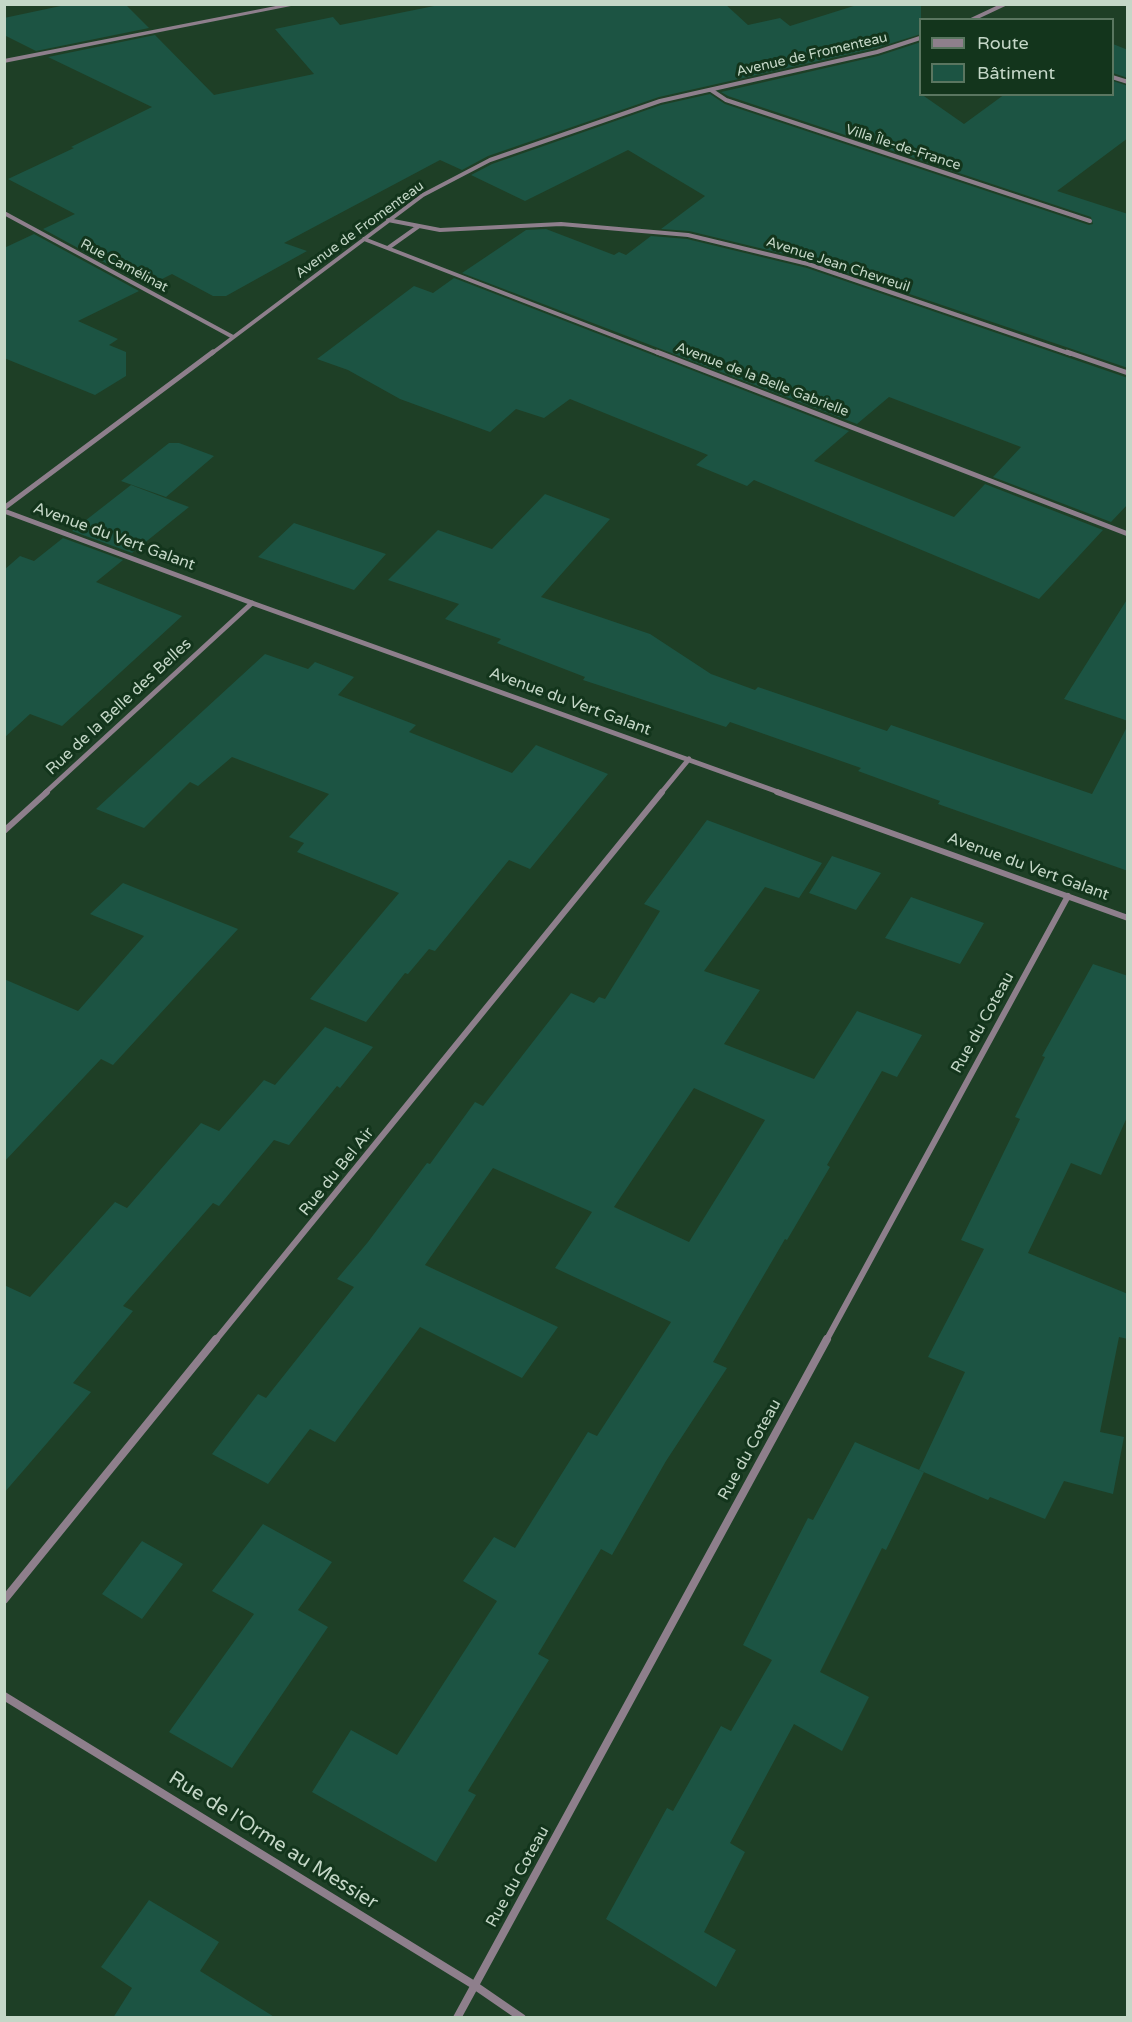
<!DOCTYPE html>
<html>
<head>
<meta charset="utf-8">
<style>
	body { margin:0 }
	#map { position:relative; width:1132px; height:2022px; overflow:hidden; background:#1e3f26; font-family:"Varela Round",sans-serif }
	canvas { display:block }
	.frame { position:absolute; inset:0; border:6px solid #c4d7c7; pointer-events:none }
	.legend { position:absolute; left:919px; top:18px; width:195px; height:78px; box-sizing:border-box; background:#13351c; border:2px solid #5a7660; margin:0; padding:8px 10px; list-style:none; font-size:18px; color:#c4d7c7 }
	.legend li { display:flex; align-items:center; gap:12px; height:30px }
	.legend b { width:30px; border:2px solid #5a7660 }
</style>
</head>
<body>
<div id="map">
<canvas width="1132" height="2022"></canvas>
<div class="frame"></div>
<ul class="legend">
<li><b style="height:8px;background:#8e7f8c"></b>Route</li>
<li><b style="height:16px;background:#1c5443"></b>Bâtiment</li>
</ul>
</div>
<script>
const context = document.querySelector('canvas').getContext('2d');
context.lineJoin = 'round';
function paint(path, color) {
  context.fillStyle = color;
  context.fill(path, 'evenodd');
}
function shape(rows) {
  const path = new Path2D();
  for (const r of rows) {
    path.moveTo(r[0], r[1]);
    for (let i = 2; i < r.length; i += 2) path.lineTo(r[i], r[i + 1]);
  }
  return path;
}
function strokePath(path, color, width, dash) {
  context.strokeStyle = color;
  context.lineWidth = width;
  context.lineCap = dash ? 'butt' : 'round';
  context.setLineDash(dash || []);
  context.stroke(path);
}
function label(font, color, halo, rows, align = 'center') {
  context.font = font + ' "Varela Round",sans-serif';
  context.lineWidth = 6;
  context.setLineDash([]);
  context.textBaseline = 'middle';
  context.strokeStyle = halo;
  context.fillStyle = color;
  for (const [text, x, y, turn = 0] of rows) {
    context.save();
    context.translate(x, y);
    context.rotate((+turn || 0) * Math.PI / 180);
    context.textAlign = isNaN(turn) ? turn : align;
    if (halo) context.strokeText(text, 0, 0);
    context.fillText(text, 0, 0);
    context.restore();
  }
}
const building = shape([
	[70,4,125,4,149,28,36,51,4,35,4,18],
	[444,4,725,4,748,25,780,18,790,26,860,4,921,4,921,34,876,48,659,97,488,156,462,170,440,160,284,243,307,251,226,296,213,296,172,274,148,286,43,229,75,214,8,179,74,148,71,147,152,107,48,57,155,35,214,95,314,74,275,29,333,17,340,25],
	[921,42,921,94,964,124,1005,94,1113,94,1113,81,1128,86,1128,138,1057,191,1128,214,1128,368,809,260,689,231,661,229,705,196,628,150,525,201,471,175,492,164,661,105,710,94,725,104,1089,225,1093,224,1091,217,728,96,721,92,878,56],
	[1113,44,1128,50,1128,78,1113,73],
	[546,229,614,255,619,252,626,255,651,236,687,239,807,268,1128,378,1128,504,1111,522,993,477,1021,447,889,397,857,424,462,273,526,230],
	[34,234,139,291,78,321,118,339,109,345,126,352,126,376,95,395,4,358,4,248],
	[454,278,849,431,814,461,954,517,985,484,1103,530,1039,599,754,480,747,486,696,465,708,455,570,399,544,418,516,409,490,432,400,399,348,370,317,359,414,286,433,293],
	[169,443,179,443,214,456,166,497,121,481],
	[131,485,189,507,132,553,72,531],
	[545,494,610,519,541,597,650,634,711,674,755,690,758,687,887,731,891,725,1092,794,1128,725,1128,871,938,804,940,801,858,771,861,768,730,722,726,727,583,680,585,677,497,643,501,639,445,619,459,604,388,580,438,530,492,549],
	[294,523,386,554,354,590,258,557],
	[63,538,123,560,96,582,182,616,62,726,30,714,4,738,4,570,20,556,34,561],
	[1128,598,1128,721,1064,699],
	[265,654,308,669,315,662,354,677,338,695,416,725,409,732,512,773,536,745,608,774,530,869,509,860,435,951,429,949,408,974,405,973,366,1022,310,999,399,893,297,852,304,843,289,837,329,794,232,757,198,786,190,782,144,828,96,809],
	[707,820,822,863,799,898,765,887,704,971,760,990,724,1044,814,1079,857,1011,922,1035,897,1077,882,1071,827,1165,830,1167,787,1240,785,1239,713,1362,727,1368,666,1461,612,1555,601,1549,538,1654,549,1660,468,1791,476,1795,436,1862,312,1792,351,1730,397,1755,497,1601,463,1581,494,1537,515,1548,588,1432,597,1436,671,1322,555,1268,592,1212,493,1168,425,1265,558,1327,522,1378,420,1327,335,1442,310,1429,268,1484,212,1454,258,1394,266,1398,354,1287,337,1279,368,1242,427,1163,430,1164,475,1102,483,1106,571,993,594,1003,599,997,605,999,660,911,644,904],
	[694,1088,765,1120,689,1242,614,1207],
	[832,856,881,873,856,910,809,893],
	[123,883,238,929,113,1065,101,1059,4,1162,4,979,78,1011,144,936,90,914],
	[911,897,984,923,960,964,885,938],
	[1093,964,1128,976,1128,1115,1101,1175,1071,1163,1028,1253,1128,1294,1128,1339,1119,1337,1100,1432,1124,1437,1113,1494,1064,1481,1045,1519,990,1497,988,1500,919,1470,965,1372,928,1357,984,1249,961,1240,1020,1119,1015,1117,1045,1057,1042,1056],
	[325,1027,373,1047,340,1088,337,1086,289,1145,274,1140,219,1206,213,1203,123,1306,133,1311,73,1383,91,1392,4,1493,4,1285,30,1297,115,1202,127,1208,201,1123,219,1131,264,1080,275,1085],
	[855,1442,924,1472,886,1550,882,1548,820,1672,869,1697,842,1751,794,1724,730,1843,745,1852,704,1932,736,1950,716,1987,606,1919,667,1808,673,1811,721,1726,731,1731,772,1660,743,1645,808,1518,813,1520],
	[263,1524,332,1562,298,1610,328,1627,232,1768,169,1732,254,1614,212,1591],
	[142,1541,183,1564,142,1619,102,1594],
	[149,1900,219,1942,200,1971,276,2018,113,2018,132,1988,101,1967]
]);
const minorFar3 = shape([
	[971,20,1005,4],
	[1112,77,1128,82],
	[711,90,726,100,1090,221],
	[4,213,233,337],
	[388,220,440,230,561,224,688,235,808,264,1071,354],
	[364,239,661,354],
	[388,248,419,226],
	[211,354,423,195,490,160,660,101,877,52,920,38]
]);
const minorFar2 = shape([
	[657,352,1128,534],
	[1067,352,1128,373],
	[4,508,213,352],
	[4,511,252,603,781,793],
	[45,793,252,603],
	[661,793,689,759]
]);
const minorFar1 = shape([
	[777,792,1128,918],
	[4,831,47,792],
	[215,1341,662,792],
	[826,1341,1068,896]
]);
const minor = shape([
	[4,1600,216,1339],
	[4,1696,474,1985,522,2018],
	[457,2018,827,1339]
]);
const tertiary = shape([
	[286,4,301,4,4,63,4,59,286,4]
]);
const farStreetnames = [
	["Avenue de Fromenteau",812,55,-13],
	["Villa Île-de-France",903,148,18],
	["Avenue de Fromenteau",360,230,-36],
	["Avenue Jean Chevreuil",838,265,18],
	["Rue Camélinat",124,266,28],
	["Avenue de la Belle Gabrielle",762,380,21]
];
const streetNames = [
	["Avenue du Vert Galant",114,537,20],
	["Avenue du Vert Galant",570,702,20],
	["Rue de la Belle des Belles",119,707,-43],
	["Avenue du Vert Galant",1028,867,20],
	["Rue du Coteau",983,1023,-61],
	["Rue du Bel Air",337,1172,-51],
	["Rue du Coteau",750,1450,-61],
	["Rue du Coteau",518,1877,-61]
];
const nearStreetnames = [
	["Rue de l'Orme au Messier",273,1841,32]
];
paint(building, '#1c5443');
strokePath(minorFar3, '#8e7f8c', 4);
strokePath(minorFar2, '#8e7f8c', 5);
strokePath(minorFar1, '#8e7f8c', 6);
strokePath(minor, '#8e7f8c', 8);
paint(tertiary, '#8e7f8c');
label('14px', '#c4d7c7', '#13351c', farStreetnames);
label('16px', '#c4d7c7', '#13351c', streetNames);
label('20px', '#c4d7c7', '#13351c', nearStreetnames);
</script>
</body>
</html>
